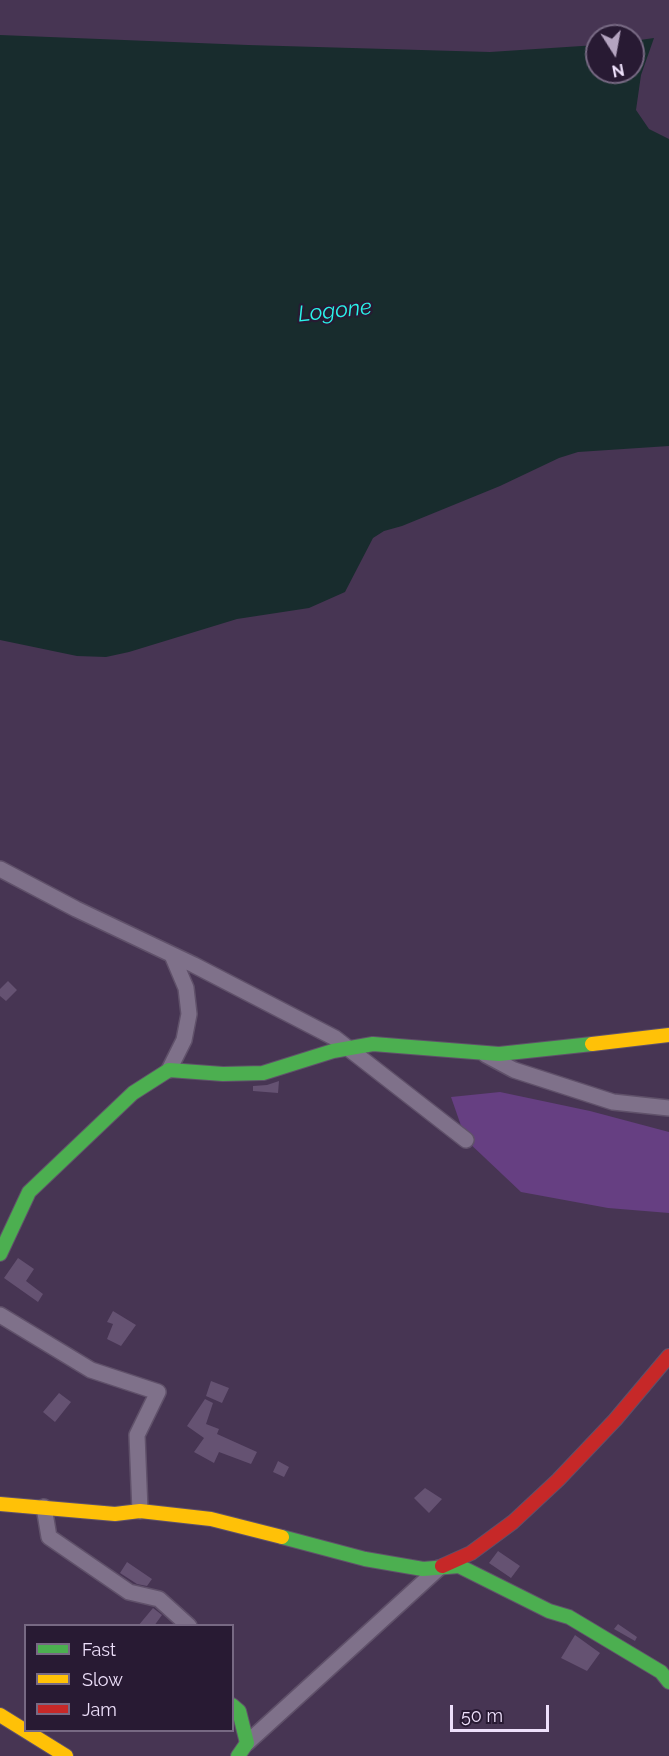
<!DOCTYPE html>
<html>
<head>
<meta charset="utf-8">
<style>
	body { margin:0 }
	#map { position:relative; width:669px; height:1756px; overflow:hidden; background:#473553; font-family:Raleway,sans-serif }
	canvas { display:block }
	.legend { position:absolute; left:24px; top:1624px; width:210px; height:108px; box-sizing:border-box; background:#281a33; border:2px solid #776983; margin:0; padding:8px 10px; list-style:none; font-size:18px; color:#eee0fb }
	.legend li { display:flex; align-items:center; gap:12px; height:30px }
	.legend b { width:30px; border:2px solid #776983 }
	.north { position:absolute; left:585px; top:24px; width:60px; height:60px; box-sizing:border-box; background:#281a33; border:2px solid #776983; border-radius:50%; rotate:169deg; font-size:16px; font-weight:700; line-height:24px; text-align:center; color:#eee0fb }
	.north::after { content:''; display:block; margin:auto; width:21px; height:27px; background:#b4a4c0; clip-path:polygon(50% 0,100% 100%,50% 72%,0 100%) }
	.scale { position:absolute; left:450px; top:1705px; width:99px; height:27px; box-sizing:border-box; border:3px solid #eee0fb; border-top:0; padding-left:8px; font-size:18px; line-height:21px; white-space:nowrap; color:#eee0fb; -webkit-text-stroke:4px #281a33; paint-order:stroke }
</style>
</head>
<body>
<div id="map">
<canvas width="669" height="1756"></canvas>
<ul class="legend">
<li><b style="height:8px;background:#4caf50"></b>Fast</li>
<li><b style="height:8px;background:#ffc107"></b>Slow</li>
<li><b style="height:8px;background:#c62828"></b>Jam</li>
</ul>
<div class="north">N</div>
<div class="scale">50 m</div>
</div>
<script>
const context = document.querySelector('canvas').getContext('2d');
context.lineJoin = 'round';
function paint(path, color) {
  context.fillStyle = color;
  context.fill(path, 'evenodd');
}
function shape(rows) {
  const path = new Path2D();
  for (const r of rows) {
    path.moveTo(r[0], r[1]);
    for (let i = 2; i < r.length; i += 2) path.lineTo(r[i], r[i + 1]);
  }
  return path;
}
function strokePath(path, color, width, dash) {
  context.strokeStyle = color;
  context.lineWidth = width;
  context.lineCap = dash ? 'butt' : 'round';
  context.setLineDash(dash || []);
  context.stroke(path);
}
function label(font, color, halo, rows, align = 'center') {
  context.font = font + ' Raleway,sans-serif';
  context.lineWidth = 4.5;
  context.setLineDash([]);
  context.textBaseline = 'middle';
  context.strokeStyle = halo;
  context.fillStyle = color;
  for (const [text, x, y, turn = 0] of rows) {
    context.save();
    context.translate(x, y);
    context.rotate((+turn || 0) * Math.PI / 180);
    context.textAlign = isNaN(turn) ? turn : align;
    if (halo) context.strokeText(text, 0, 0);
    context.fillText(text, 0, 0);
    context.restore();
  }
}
const green = shape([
	[500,1092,590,1111,669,1132,669,1213,608,1208,521,1192,466,1140,451,1097]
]);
const water = shape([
	[0,35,248,45,490,52,597,45,597,72,633,72,633,41,654,38,641,75,636,110,649,129,669,139,669,446,578,452,559,458,500,486,402,526,384,531,373,538,345,592,309,608,237,619,129,652,106,657,77,656,0,640]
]);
const building = shape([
	[8,981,17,990,6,1001,0,996,0,989],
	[279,1081,278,1093,253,1091,253,1086,267,1085],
	[18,1258,34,1269,26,1281,43,1294,38,1302,4,1278],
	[113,1311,136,1325,121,1346,107,1339,113,1324,107,1322],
	[211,1381,229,1388,222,1403,206,1396],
	[59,1393,71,1402,55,1422,43,1412],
	[205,1399,213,1403,206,1424,219,1429,217,1434,257,1452,251,1464,219,1452,214,1463,194,1452,204,1438,187,1426],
	[278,1461,289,1467,284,1477,273,1472],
	[425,1488,442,1499,429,1513,414,1498],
	[498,1551,520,1566,511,1578,489,1563],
	[127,1562,152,1579,147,1586,137,1584,120,1573],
	[153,1608,162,1615,154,1626,138,1626],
	[618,1624,637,1637,635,1641,614,1629],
	[575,1635,600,1653,587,1671,561,1658]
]);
const street = shape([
	[0,869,76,909,194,965,335,1038,466,1140],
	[486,1055,514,1070,613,1102,669,1108],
	[169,1070,184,1040,189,1014,186,988,172,955],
	[0,1315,91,1370,158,1392,137,1435,140,1511],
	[44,1507,49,1537,129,1592,159,1599,189,1626],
	[247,1743,439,1568]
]);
const fast = shape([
	[0,1254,29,1192,133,1093,169,1070,223,1074,263,1073,333,1051,373,1044,499,1054,592,1044],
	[282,1537,365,1559,423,1569,459,1566,549,1611,569,1617,661,1672,669,1682],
	[232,1705,239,1711,247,1743,238,1756]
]);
const slow = shape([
	[592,1044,669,1035],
	[0,1504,115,1514,140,1511,211,1519,282,1537],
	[0,1715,66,1756]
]);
const jam = shape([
	[442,1566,471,1553,513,1522,558,1480,615,1420,669,1356]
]);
const waterNames = [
	["Logone",335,311,-6]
];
paint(green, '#663f82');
paint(water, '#182c2d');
paint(building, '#655272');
strokePath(street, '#60516a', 18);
strokePath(fast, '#60516a', 16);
strokePath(slow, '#60516a', 16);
strokePath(jam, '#60516a', 16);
strokePath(street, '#7f718a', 15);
strokePath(fast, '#4caf50', 14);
strokePath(slow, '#ffc107', 14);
strokePath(jam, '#c62828', 14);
label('italic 22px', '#2af3e9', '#281a33', waterNames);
</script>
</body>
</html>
